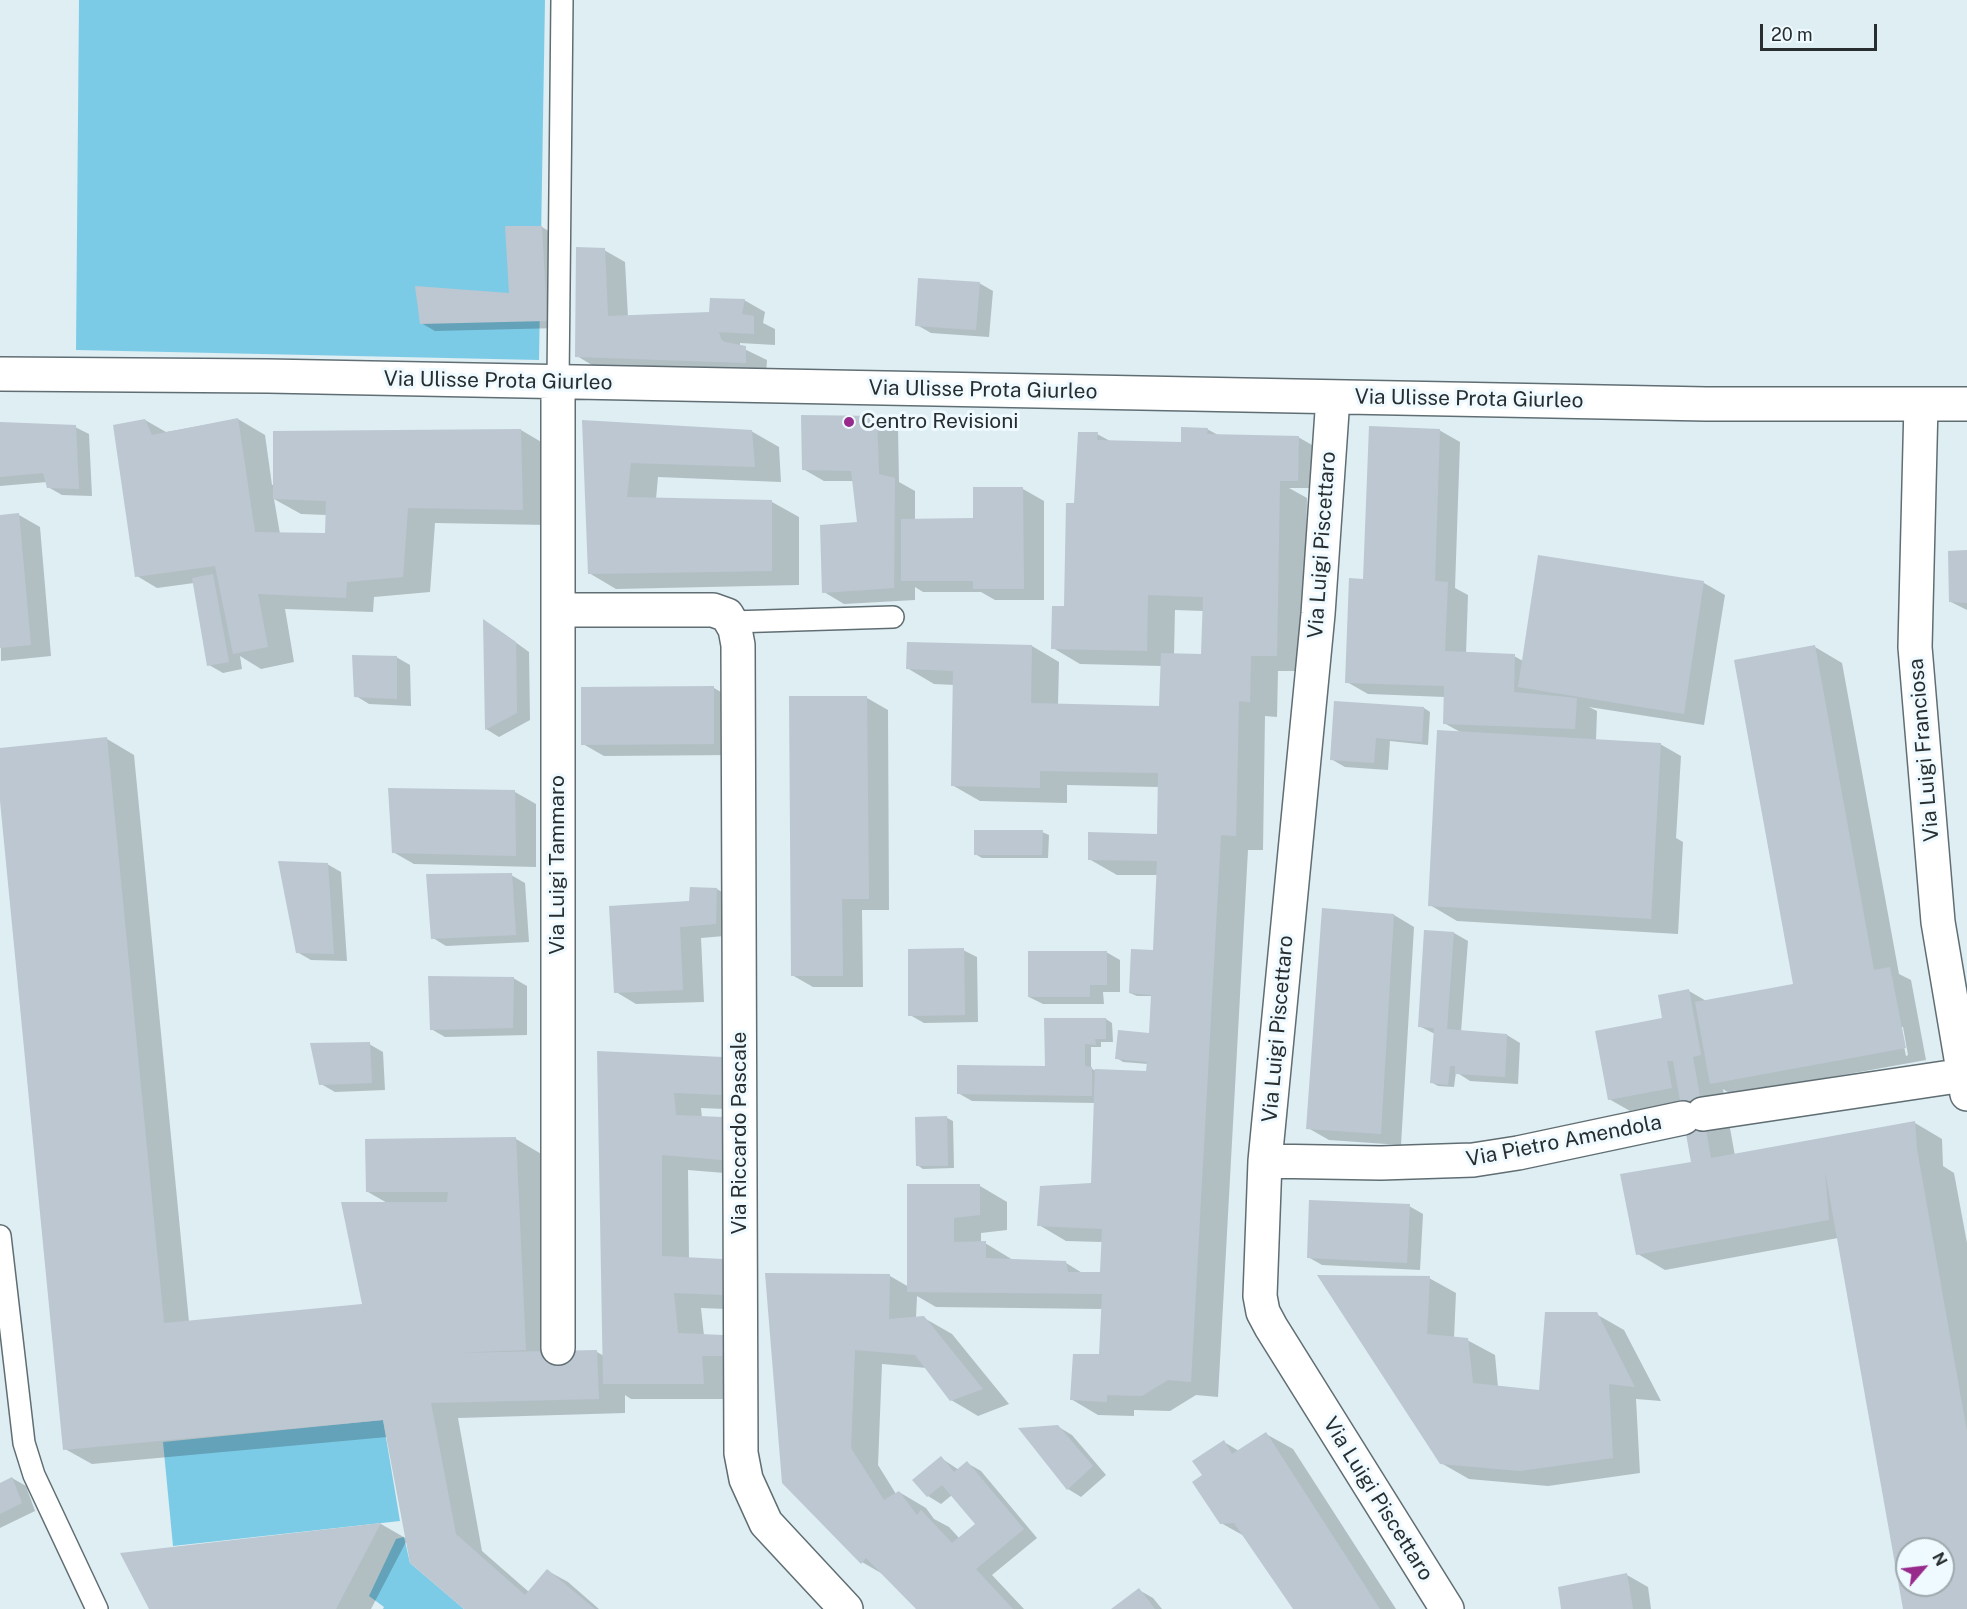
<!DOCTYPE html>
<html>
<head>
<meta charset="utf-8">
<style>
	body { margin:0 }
	#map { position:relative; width:1967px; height:1609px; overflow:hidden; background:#deeef3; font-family:"Public Sans",sans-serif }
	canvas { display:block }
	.north { position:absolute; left:1895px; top:1537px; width:60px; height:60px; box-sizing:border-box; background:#eefaff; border:2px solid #9fa8ac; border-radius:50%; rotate:62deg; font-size:16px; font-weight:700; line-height:24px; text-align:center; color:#282e30 }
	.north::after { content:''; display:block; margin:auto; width:21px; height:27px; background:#972a8b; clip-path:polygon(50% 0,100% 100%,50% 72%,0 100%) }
	.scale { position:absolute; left:1760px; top:24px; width:117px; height:27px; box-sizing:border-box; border:3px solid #282e30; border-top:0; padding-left:8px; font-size:18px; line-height:21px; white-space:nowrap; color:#282e30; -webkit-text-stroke:4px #eefaff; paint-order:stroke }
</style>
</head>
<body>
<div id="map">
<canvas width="1967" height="1609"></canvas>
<div class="north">N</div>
<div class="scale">20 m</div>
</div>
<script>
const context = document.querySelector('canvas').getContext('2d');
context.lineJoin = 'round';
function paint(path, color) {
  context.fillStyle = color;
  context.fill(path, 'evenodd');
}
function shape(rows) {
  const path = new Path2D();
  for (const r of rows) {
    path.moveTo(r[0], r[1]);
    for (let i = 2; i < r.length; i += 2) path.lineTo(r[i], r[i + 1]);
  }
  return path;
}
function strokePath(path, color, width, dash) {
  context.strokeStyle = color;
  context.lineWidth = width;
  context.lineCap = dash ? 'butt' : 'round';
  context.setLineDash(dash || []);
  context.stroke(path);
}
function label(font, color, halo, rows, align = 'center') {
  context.font = font + ' "Public Sans",sans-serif';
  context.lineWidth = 6;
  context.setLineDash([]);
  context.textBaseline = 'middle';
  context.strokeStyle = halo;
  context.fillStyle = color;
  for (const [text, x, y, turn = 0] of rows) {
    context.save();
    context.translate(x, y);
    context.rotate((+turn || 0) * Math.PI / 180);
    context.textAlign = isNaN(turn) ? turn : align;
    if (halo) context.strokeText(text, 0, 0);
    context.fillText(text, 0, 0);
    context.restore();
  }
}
const green = shape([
	[79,0,545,0,539,360,76,350],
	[383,1420,400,1521,173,1546,163,1442],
	[404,1537,410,1563,464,1609,383,1609,384,1607,369,1596,396,1539]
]);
const shadow = shape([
	[542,227,555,235,560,328,435,331,421,323,510,295],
	[604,250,625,262,628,317,710,313,744,300,765,312,763,323,775,329,775,345,740,343,740,347,767,360,766,374,597,368,577,356],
	[979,283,993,291,989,337,931,333,917,325],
	[877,417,898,429,899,482,915,491,915,520,975,520,1023,489,1044,501,1044,600,995,600,981,592,923,592,915,587,915,600,844,604,824,592,858,523,854,481,824,481,803,469],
	[238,419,265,435,272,485,521,430,548,446,549,525,435,523,430,592,374,597,373,612,285,609,294,662,261,669,240,656,242,669,223,673,209,665,194,583,157,588,137,576,145,420,166,432],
	[274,499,301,514,327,515,327,535,280,534],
	[584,421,751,431,779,447,781,482,658,477,656,499,772,502,799,517,799,585,616,589,589,573],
	[0,423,75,427,89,434,92,496,62,495,48,487,47,482,0,486],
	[1207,429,1218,435,1298,437,1312,445,1311,488,1289,488,1307,498,1304,671,1278,671,1277,717,1265,716,1263,850,1248,850,1218,1397,1196,1395,1170,1411,1134,1410,1134,1416,1098,1415,1071,1399,1101,1355,1103,1309,936,1307,917,1296,916,1318,924,1318,952,1334,1009,1404,978,1416,951,1400,927,1368,882,1364,878,1465,896,1494,899,1492,926,1508,934,1519,949,1527,960,1539,977,1525,952,1495,941,1504,928,1496,941,1458,959,1470,967,1463,981,1471,1037,1538,992,1575,1024,1609,918,1609,886,1576,862,1562,784,1482,890,1276,909,1287,908,1185,980,1186,1007,1202,1007,1230,981,1233,981,1243,985,1243,1013,1260,1066,1263,1084,1274,1101,1274,1103,1242,1066,1241,1039,1225,1092,1185,1096,1103,972,1101,958,1093,1046,1067,1106,1019,1112,1023,1113,1042,1101,1042,1101,1047,1091,1047,1091,1068,1096,1071,1148,1072,1148,1064,1123,1062,1117,1058,1150,1035,1152,996,1137,996,1130,993,1154,952,1158,875,1117,875,1089,859,1158,835,1159,787,1067,785,1067,803,980,801,952,785,955,685,934,684,907,668,1032,646,1059,662,1058,705,1161,708,1162,666,1080,664,1053,648,1065,608,1075,505,1097,434,1112,442,1182,444],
	[1175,610,1204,611,1203,656,1174,655],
	[1439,430,1460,442,1455,588,1468,595,1466,654,1514,656,1523,661,1539,557,1704,583,1725,595,1704,725,1589,707,1597,711,1596,741,1660,744,1681,756,1676,838,1683,842,1678,934,1457,921,1430,905,1462,733,1444,723,1445,697,1368,694,1347,682,1365,581],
	[19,515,40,527,51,656,1,661,0,516],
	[1967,552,1967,610,1951,602],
	[497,629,529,652,530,720,499,737,486,729],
	[1815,647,1842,663,1899,974,1911,980,1926,1060,1732,1095,1723,1089,1735,1156,1915,1123,1942,1139,1943,1166,1954,1173,1967,1243,1967,1609,1905,1609,1838,1238,1665,1270,1638,1254,1693,1163,1682,1102,1630,1111,1609,1099,1664,1020,1689,991,1708,1002,1795,988],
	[1900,1027,1903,1027,1908,1055,1906,1056],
	[1907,1549,1943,1549,1943,1585,1907,1585],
	[396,657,410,665,411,706,369,704,356,696],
	[714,688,735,700,734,755,604,756,583,744],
	[867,698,888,710,889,910,862,910,863,987,813,987,792,975],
	[1424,708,1430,712,1428,745,1390,741,1388,770,1345,767,1331,759],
	[107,739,134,755,189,1322,364,1306,389,1204,368,1192,516,1139,543,1155,552,1353,597,1352,604,1356,598,1053,723,1058,750,1074,749,1110,701,1108,702,1118,722,1119,749,1135,749,1175,688,1170,689,1259,722,1261,750,1277,751,1310,701,1308,704,1336,722,1337,750,1353,731,1399,631,1399,625,1395,625,1413,458,1418,482,1551,529,1592,548,1571,568,1582,599,1609,466,1609,407,1540,371,1609,151,1609,123,1554,381,1524,407,1539,387,1437,92,1464,65,1449,0,785,0,749],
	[515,792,536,804,536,867,414,864,393,852],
	[1042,832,1049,835,1048,858,982,858,975,854],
	[327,864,341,872,347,961,311,960,297,952],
	[511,875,525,883,529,942,446,946,433,938],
	[717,889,737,901,736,935,701,938,704,1002,636,1004,616,992,690,902],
	[1394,915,1414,927,1401,1145,1329,1140,1308,1128],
	[1425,932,1454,933,1468,941,1461,1032,1507,1035,1520,1043,1518,1084,1470,1081,1456,1072,1454,1087,1438,1086,1431,1082,1435,1034,1419,1026],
	[963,950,977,957,978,1022,924,1023,910,1015],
	[1106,952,1120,960,1120,992,1103,992,1104,1004,1043,1004,1029,997],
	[513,978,527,986,527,1035,445,1037,431,1029],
	[369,1044,383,1052,385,1090,335,1092,321,1084],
	[947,1118,953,1121,954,1168,923,1169,917,1165],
	[1409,1206,1423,1214,1420,1270,1322,1265,1308,1257],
	[1320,1277,1429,1278,1456,1293,1454,1338,1467,1340,1495,1355,1498,1387,1540,1392,1596,1314,1624,1330,1661,1401,1636,1399,1640,1473,1548,1486,1469,1479,1441,1463],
	[1057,1426,1072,1435,1106,1475,1081,1497,1068,1489],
	[1266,1434,1293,1449,1396,1609,1294,1609,1246,1537,1221,1523,1204,1476,1224,1442,1239,1451],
	[12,1478,26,1486,35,1511,0,1528,0,1485],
	[1627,1575,1648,1587,1651,1609,1562,1609],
	[1139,1590,1153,1598,1162,1609,1114,1609]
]);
const building = shape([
	[505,226,542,226,547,321,420,324,415,286,509,293],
	[576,247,605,248,608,316,709,312,710,298,745,299,742,314,754,316,754,334,719,332,721,339,725,342,746,346,746,363,575,357],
	[918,278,980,282,976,330,915,326],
	[801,415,877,416,879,474,895,478,894,588,822,593,820,525,857,522,851,471,802,470],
	[238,418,255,532,325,533,326,501,273,499,273,431,521,429,523,510,408,508,403,577,347,582,346,598,258,594,268,647,233,654,215,566,135,577,113,425,145,419,152,435],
	[582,420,752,430,755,467,631,463,627,497,772,500,772,571,588,574],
	[0,422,76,425,79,489,47,488,43,473,0,477],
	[1369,426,1440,429,1435,581,1448,582,1445,651,1515,654,1514,692,1577,698,1575,729,1443,724,1444,686,1345,683,1349,578,1363,579],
	[1181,427,1208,428,1207,434,1299,436,1298,481,1280,481,1277,656,1251,656,1250,702,1239,701,1236,836,1221,835,1191,1382,1168,1380,1142,1396,1107,1395,1107,1402,1070,1400,1073,1354,1099,1354,1102,1294,907,1292,907,1184,980,1184,980,1215,954,1218,954,1242,986,1241,986,1258,1066,1261,1068,1272,1100,1272,1102,1229,1037,1226,1040,1186,1091,1183,1095,1069,1146,1071,1147,1062,1115,1059,1118,1030,1149,1033,1151,995,1129,993,1131,949,1153,950,1157,861,1088,860,1088,832,1157,834,1158,773,1040,771,1040,788,951,786,953,671,906,669,907,642,1032,645,1031,703,1159,706,1161,653,1201,654,1203,597,1148,595,1147,651,1051,649,1052,606,1064,606,1066,503,1074,503,1078,432,1098,432,1097,440,1181,442],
	[973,487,1023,487,1024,589,973,589,973,581,901,581,901,519,973,518],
	[19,513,31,645,0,648,0,515],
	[1967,550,1967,603,1949,602,1948,551],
	[1538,555,1704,581,1684,714,1518,687],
	[213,574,229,662,207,666,192,578],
	[483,619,516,642,517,713,485,730],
	[1815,645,1874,970,1890,967,1906,1048,1710,1084,1695,1002,1793,984,1734,660],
	[352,655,397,656,397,699,354,697],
	[714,686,714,744,581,745,581,687],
	[789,696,867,696,869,899,842,899,843,976,791,976],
	[1334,701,1424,707,1422,742,1376,738,1374,763,1330,760],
	[1437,730,1661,743,1651,919,1428,906],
	[107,737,164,1323,362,1304,341,1202,447,1202,448,1192,366,1192,365,1139,516,1137,526,1350,455,1353,597,1350,599,1399,431,1403,456,1534,525,1595,547,1569,595,1609,464,1609,410,1563,383,1420,63,1450,0,801,0,748],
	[388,788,515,790,516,856,392,853],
	[974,830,1043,830,1042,855,974,855],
	[278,861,328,863,334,954,296,953],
	[512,873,516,935,431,939,426,874],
	[690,887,717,888,716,924,680,927,683,990,614,993,609,906,689,901],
	[1322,908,1394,914,1381,1134,1306,1129],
	[1424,930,1454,932,1447,1029,1507,1034,1505,1077,1455,1074,1455,1066,1450,1066,1448,1085,1430,1083,1434,1028,1418,1027],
	[964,948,965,1015,908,1016,908,949],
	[1028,951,1107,951,1107,985,1090,985,1090,997,1028,997],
	[428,976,514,977,513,1028,430,1030],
	[1689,989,1701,1055,1693,1057,1711,1158,1915,1121,1917,1149,1967,1432,1967,1609,1903,1609,1825,1171,1829,1220,1636,1255,1620,1174,1691,1162,1673,1061,1667,1061,1672,1088,1608,1100,1595,1031,1662,1018,1658,995],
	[1907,1549,1943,1549,1943,1585,1907,1585],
	[1044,1018,1106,1018,1106,1039,1095,1039,1096,1045,1085,1044,1085,1066,1092,1067,1092,1096,957,1094,957,1065,1045,1066],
	[370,1042,372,1083,319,1085,310,1043],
	[597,1051,723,1057,722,1095,674,1093,676,1115,722,1117,722,1160,662,1155,662,1256,723,1259,724,1295,674,1293,678,1333,723,1335,725,1356,702,1356,704,1384,603,1384],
	[947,1116,948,1166,916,1166,915,1117],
	[1309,1200,1410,1204,1407,1263,1307,1258],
	[765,1273,890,1274,889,1319,924,1316,983,1389,950,1401,915,1355,855,1350,851,1448,884,1500,899,1491,917,1515,921,1510,952,1543,975,1524,942,1485,927,1497,912,1480,941,1456,954,1472,967,1461,1024,1529,976,1569,1013,1609,916,1609,866,1558,861,1564,782,1483],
	[1317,1275,1430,1276,1427,1334,1468,1338,1473,1383,1539,1390,1545,1312,1597,1312,1635,1387,1609,1384,1613,1458,1520,1471,1440,1464],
	[1058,1425,1093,1466,1067,1490,1018,1428],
	[1266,1432,1380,1609,1293,1609,1234,1523,1220,1524,1192,1482,1202,1475,1192,1461,1224,1440,1232,1454],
	[12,1477,22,1503,0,1514,0,1483],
	[381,1523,336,1609,149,1609,120,1553],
	[1627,1573,1633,1609,1561,1609,1558,1587],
	[1139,1588,1155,1609,1111,1609]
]);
const service = shape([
	[558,382,562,0],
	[732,622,893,617],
	[0,1236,24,1443,34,1475,97,1609]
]);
const minor = shape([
	[0,374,268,376,1706,404,1967,404],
	[1333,397,1318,614,1265,1161,1260,1296,1263,1312,1271,1327,1447,1609],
	[1921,404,1915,647,1938,922,1967,1094],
	[558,610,713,610,727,615,735,629,738,645,741,1453,746,1479,766,1523,846,1609],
	[1703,1114,1964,1075],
	[1265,1161,1381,1163,1473,1160,1518,1153,1683,1118],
	[558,1348,558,382]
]);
const markers = [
	[849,422,6,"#972a8b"]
];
const streetNames = [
	["Via Ulisse Prota Giurleo",498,381,1],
	["Via Ulisse Prota Giurleo",983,390,1],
	["Via Ulisse Prota Giurleo",1469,399,1],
	["Via Luigi Piscettaro",1322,545,-86],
	["Via Luigi Franciosa",1924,750,-95],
	["Via Luigi Tammaro",558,865,-90],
	["Via Luigi Piscettaro",1278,1029,-85],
	["Via Riccardo Pascale",740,1133,-90],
	["Via Pietro Amendola",1564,1141,-11],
	["Via Luigi Piscettaro",1378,1499,58]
];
const poiNames = [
	["Centro Revisioni",861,422]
];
paint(green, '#7ccbe6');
paint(shadow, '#0003');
paint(building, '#bcc7d1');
strokePath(service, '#606e73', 24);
strokePath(minor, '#606e73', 36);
strokePath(service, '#fff', 21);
strokePath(minor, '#fff', 33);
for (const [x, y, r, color] of markers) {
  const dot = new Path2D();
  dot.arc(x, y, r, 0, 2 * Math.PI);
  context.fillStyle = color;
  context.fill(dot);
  strokePath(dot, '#eefaff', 2);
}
label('21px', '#282e30', '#eefaff', streetNames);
label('21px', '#282e30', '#eefaff', poiNames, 'left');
</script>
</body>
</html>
